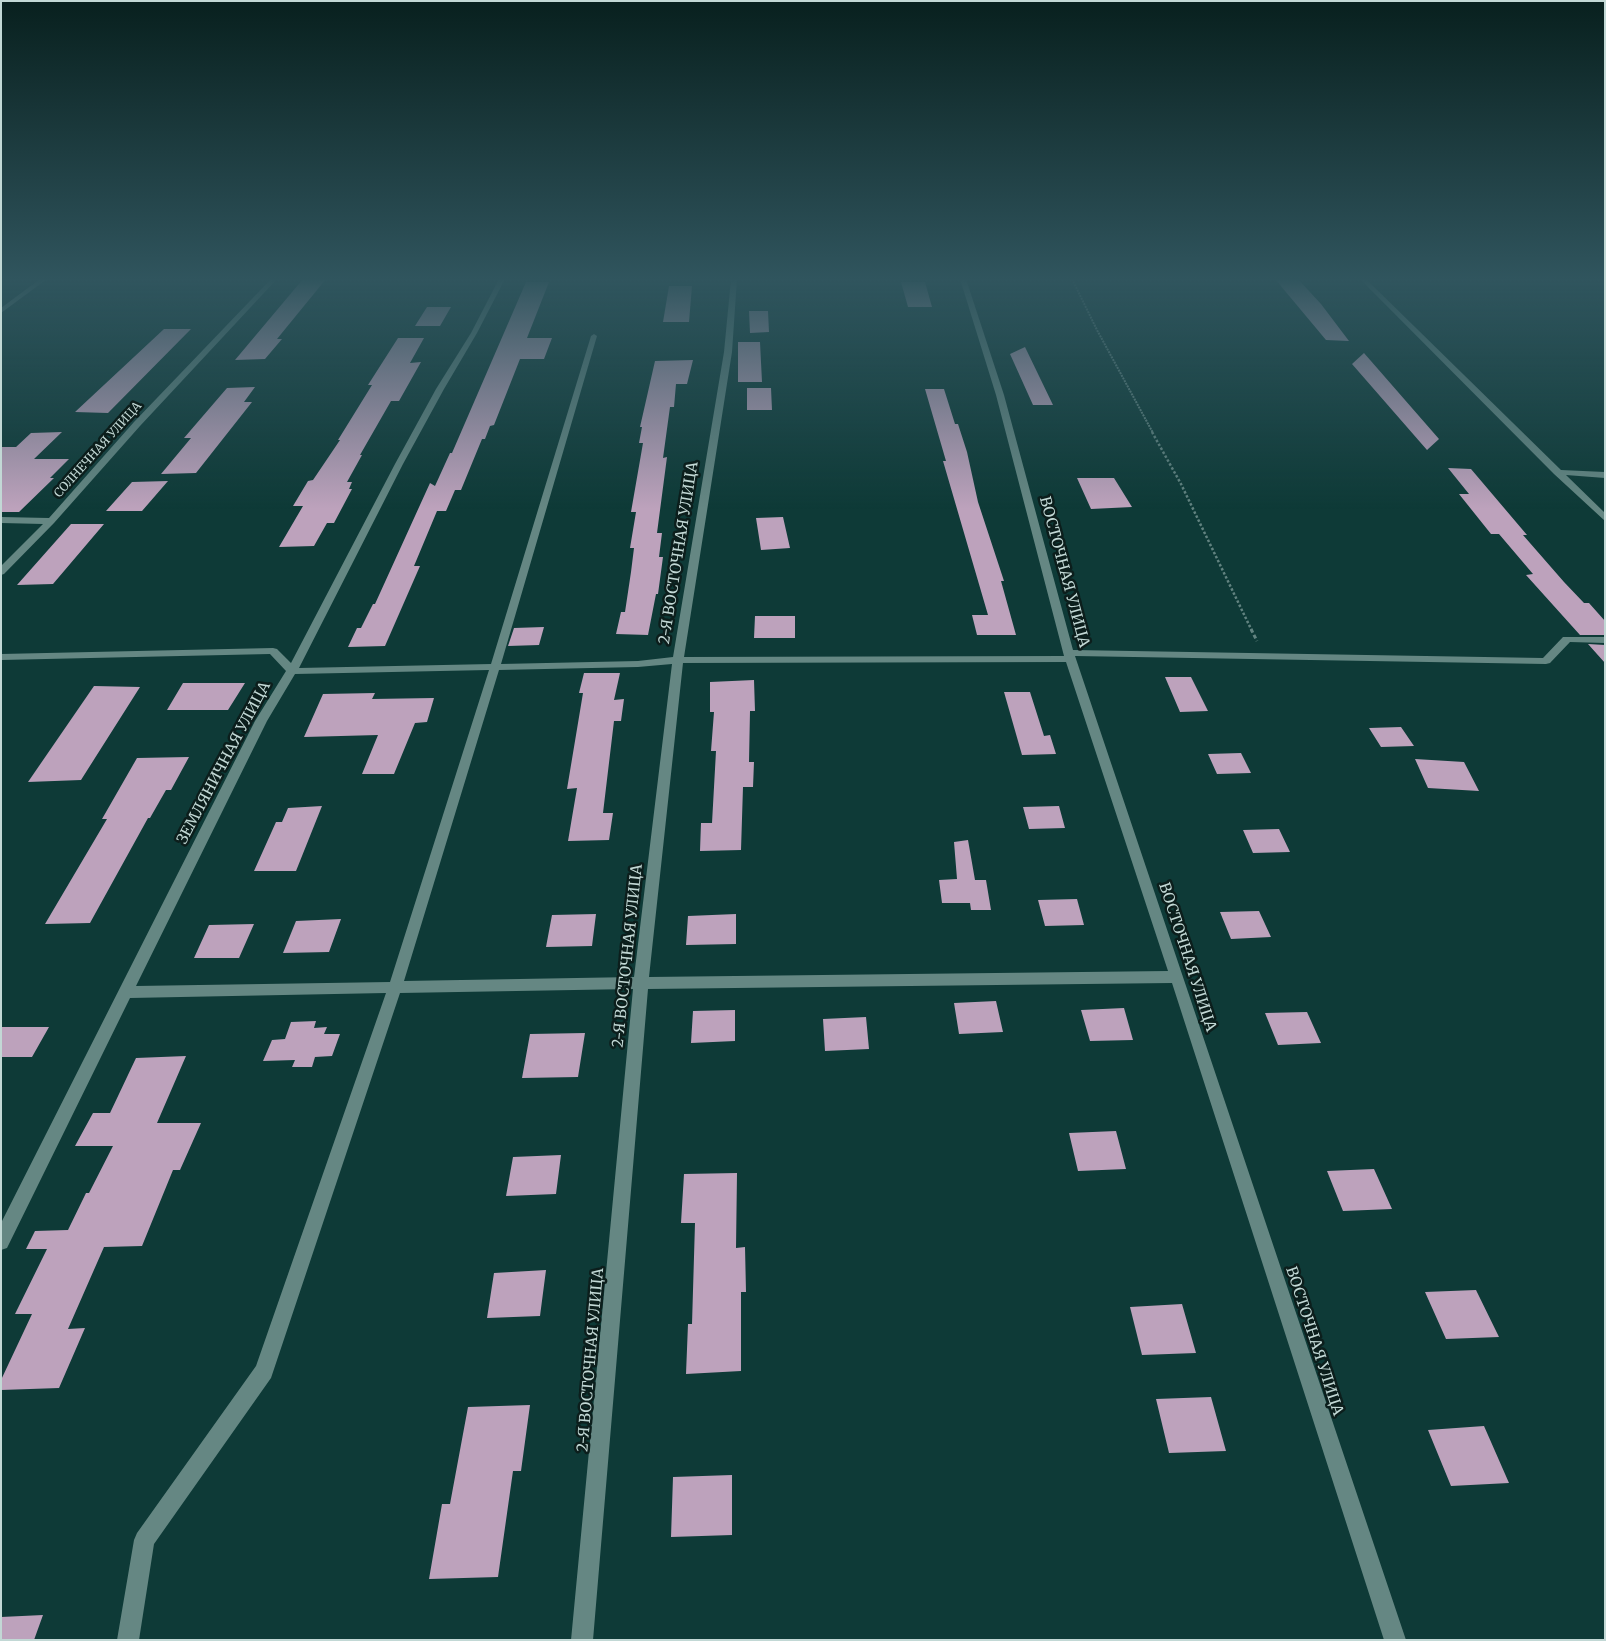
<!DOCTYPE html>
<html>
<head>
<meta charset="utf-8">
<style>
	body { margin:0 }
	#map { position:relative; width:1606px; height:1641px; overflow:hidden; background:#0e3a37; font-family:Merriweather,serif }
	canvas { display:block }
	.frame { position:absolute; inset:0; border:2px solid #c2d8d5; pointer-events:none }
</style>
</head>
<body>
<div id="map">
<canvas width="1606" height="1641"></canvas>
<div class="frame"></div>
</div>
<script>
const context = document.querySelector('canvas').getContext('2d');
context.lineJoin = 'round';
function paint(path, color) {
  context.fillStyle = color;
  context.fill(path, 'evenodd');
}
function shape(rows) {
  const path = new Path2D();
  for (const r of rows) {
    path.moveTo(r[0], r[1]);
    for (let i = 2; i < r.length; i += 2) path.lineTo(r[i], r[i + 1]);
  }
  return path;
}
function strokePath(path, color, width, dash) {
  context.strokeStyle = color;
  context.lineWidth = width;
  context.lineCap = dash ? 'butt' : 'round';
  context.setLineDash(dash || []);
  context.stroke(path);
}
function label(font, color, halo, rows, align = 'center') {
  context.font = font + ' Merriweather,serif';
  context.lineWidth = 5;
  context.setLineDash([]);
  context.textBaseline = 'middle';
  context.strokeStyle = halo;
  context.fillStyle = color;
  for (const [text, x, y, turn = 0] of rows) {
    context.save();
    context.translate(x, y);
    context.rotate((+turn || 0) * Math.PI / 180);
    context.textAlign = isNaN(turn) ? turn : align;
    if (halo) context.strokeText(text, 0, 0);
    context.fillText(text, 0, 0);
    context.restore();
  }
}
const building = shape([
	[303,279,326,279,277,339,282,339,265,359,235,360],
	[1275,279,1298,279,1321,304,1349,341,1326,340],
	[526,282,549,282,527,338,552,338,544,359,520,359,494,425,490,426,485,439,482,439,461,490,455,490,446,511,437,511,414,566,420,566,385,646,348,647,357,628,361,628,373,604,375,604,430,483,435,486,450,453,452,453],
	[901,282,925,282,932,307,908,307],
	[669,286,692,286,689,322,663,322],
	[427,307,451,307,440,326,415,326],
	[749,311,768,311,769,332,750,333],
	[164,329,191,329,108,413,75,412],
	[398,338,424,338,410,363,421,362,399,401,391,401,360,455,362,455,347,482,352,482,349,489,352,489,334,523,327,523,314,546,279,547,303,506,293,506,308,481,313,480,340,440,338,440,372,385,368,385],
	[738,342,760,342,762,382,738,382],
	[1025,347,1053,405,1033,405,1010,354],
	[1364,353,1439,439,1427,450,1352,364],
	[693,360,687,384,676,384,674,407,670,407,663,458,667,457,657,533,662,533,659,557,663,557,658,594,656,594,648,635,616,634,621,612,625,612,631,572,634,548,630,548,636,512,631,512,643,443,639,443,642,427,640,427,655,361],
	[255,387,244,402,252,402,196,473,161,474,191,438,184,438,227,388],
	[747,388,771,388,772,410,747,410],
	[925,389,944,389,955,424,958,424,967,452,978,502,1004,581,1001,581,1016,635,977,635,972,615,988,615,943,461,946,461],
	[62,432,34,459,69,459,50,478,54,478,19,512,1,512,1,447,16,447,31,433],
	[1448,468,1471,469,1527,535,1523,535,1564,582,1584,603,1589,603,1605,621,1605,635,1580,635,1526,575,1533,574,1499,534,1491,534,1459,494,1469,494],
	[1077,478,1114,478,1132,507,1091,509],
	[168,481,142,511,106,511,132,482],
	[783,517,790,548,761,550,756,518],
	[71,524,104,524,53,584,17,585],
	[755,616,795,616,795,638,754,638],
	[544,627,539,645,508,646,514,628],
	[1588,644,1605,645,1605,663],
	[584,673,620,673,614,700,624,699,621,721,614,721,603,813,613,813,609,840,568,841,577,788,567,789,583,693,579,693],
	[1165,677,1191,677,1208,711,1180,712],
	[754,680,755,711,750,711,749,762,754,762,753,787,743,787,741,850,700,851,701,823,712,823,716,751,711,751,714,712,710,712,710,682],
	[183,683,245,683,228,710,167,710],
	[94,686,140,687,81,780,28,782],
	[1004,692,1030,692,1044,736,1050,735,1056,754,1022,755],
	[375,693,372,699,434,698,427,722,415,723,394,774,362,774,378,735,304,737,323,694],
	[1401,727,1414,746,1381,747,1369,728],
	[1241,753,1251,773,1217,774,1208,754],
	[189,757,171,790,166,790,150,818,148,818,90,923,45,924,107,819,102,819,137,758],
	[1415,759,1464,762,1479,791,1428,788],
	[322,806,296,871,254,871,276,822,282,822,288,808],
	[1059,806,1065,828,1029,829,1023,807],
	[1279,829,1290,852,1253,853,1243,830],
	[968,840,975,880,986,880,991,910,971,910,970,903,942,903,939,880,957,879,954,842],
	[1077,899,1084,925,1045,926,1038,900],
	[1259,911,1271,937,1231,939,1220,912],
	[596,914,592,946,546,947,552,915],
	[736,914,736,944,686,945,688,916],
	[341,919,329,952,283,953,296,921],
	[254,924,239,958,194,958,209,925],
	[996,1001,1003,1032,959,1034,954,1003],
	[1124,1008,1133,1040,1090,1041,1081,1010],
	[735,1010,735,1041,691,1043,693,1011],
	[1307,1012,1321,1043,1278,1045,1265,1013],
	[866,1017,869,1049,825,1051,823,1019],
	[316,1021,314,1028,327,1027,324,1034,340,1034,332,1056,315,1057,312,1067,292,1067,295,1060,263,1061,272,1040,285,1039,291,1022],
	[1,1027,49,1027,32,1057,1,1057],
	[585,1033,578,1077,522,1078,530,1034],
	[186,1056,157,1123,201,1123,180,1170,173,1170,142,1246,104,1247,68,1329,85,1328,59,1388,1,1390,1,1380,32,1314,15,1314,47,1249,26,1249,35,1231,68,1230,86,1193,89,1193,113,1146,75,1146,93,1113,110,1113,136,1058],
	[1116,1131,1126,1169,1078,1171,1069,1133],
	[561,1155,556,1194,506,1196,513,1157],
	[1374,1169,1392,1209,1343,1211,1327,1171],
	[737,1173,736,1248,745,1247,746,1292,741,1292,741,1371,686,1374,688,1324,692,1324,695,1223,681,1223,684,1174],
	[546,1270,540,1316,487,1318,494,1273],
	[1476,1290,1499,1337,1446,1339,1425,1292],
	[1182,1304,1196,1353,1142,1355,1130,1307],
	[1211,1397,1226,1451,1169,1453,1156,1399],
	[530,1405,521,1471,513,1471,498,1577,429,1579,442,1504,450,1504,468,1407],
	[1484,1426,1509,1483,1451,1486,1428,1430],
	[732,1475,732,1535,671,1537,673,1477],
	[43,1615,34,1640,1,1640,1,1617]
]);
const pathFar2 = shape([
	[1072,279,1097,330,1153,433]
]);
const pathFar1 = shape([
	[1152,432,1181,484,1252,631]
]);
const path = shape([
	[1251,629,1257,641]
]);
const minor = shape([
	[40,279,47,279,1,313,1,308,40,279],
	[271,279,277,279,140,426,54,523,4,574,1,575,1,566,43,524,1,523,1,517,49,518,134,422,271,279],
	[499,279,505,279,477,333,444,389,403,464,299,668,491,664,591,336,594,334,597,336,501,664,638,661,673,657,724,352,731,279,737,279,732,352,684,657,1064,656,996,395,960,279,966,279,1004,395,1073,650,1543,658,1563,637,1605,637,1605,643,1570,642,1550,663,1546,664,1075,656,1406,1640,1384,1640,1172,983,648,989,593,1640,571,1640,633,989,400,993,271,1378,154,1544,139,1640,117,1640,134,1540,137,1533,256,1366,386,993,130,998,7,1248,1,1250,1,1223,255,721,286,671,270,654,1,660,1,654,273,648,277,649,291,663,395,464,436,389,471,333,499,279],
	[1066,662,1168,971,649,977,683,663,1066,662],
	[672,664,634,977,404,981,499,670,638,667,672,664],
	[489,670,390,982,136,986,267,721,295,674,489,670],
	[1360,279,1366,279,1561,470,1605,472,1605,478,1566,475,1605,513,1605,521,1554,474,1360,279]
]);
const farStreetnames = [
	["СОЛНЕЧНАЯ УЛИЦА",98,450,-48]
];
const streetNames = [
	["2-Я ВОСТОЧНАЯ УЛИЦА",679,553,-81],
	["ВОСТОЧНАЯ УЛИЦА",1064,572,75],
	["ЗЕМЛЯНИЧНАЯ УЛИЦА",224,763,-62],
	["2-Я ВОСТОЧНАЯ УЛИЦА",628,956,-84],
	["ВОСТОЧНАЯ УЛИЦА",1187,957,72],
	["ВОСТОЧНАЯ УЛИЦА",1314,1341,72],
	["2-Я ВОСТОЧНАЯ УЛИЦА",591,1360,-85]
];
paint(building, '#bda2bc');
strokePath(pathFar2, '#628380', 2, [2, 1]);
strokePath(pathFar1, '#628380', 2.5, [2.5, 2]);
strokePath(path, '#628380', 3, [4, 2.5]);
paint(minor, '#658783');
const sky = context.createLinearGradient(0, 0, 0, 509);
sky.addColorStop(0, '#08201e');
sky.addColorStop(0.55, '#30555e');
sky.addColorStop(1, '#30555e00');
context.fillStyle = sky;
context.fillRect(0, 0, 1606, 509);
label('12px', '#c2d8d5', '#0c1e1c', farStreetnames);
label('15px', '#c2d8d5', '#0c1e1c', streetNames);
</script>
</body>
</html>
